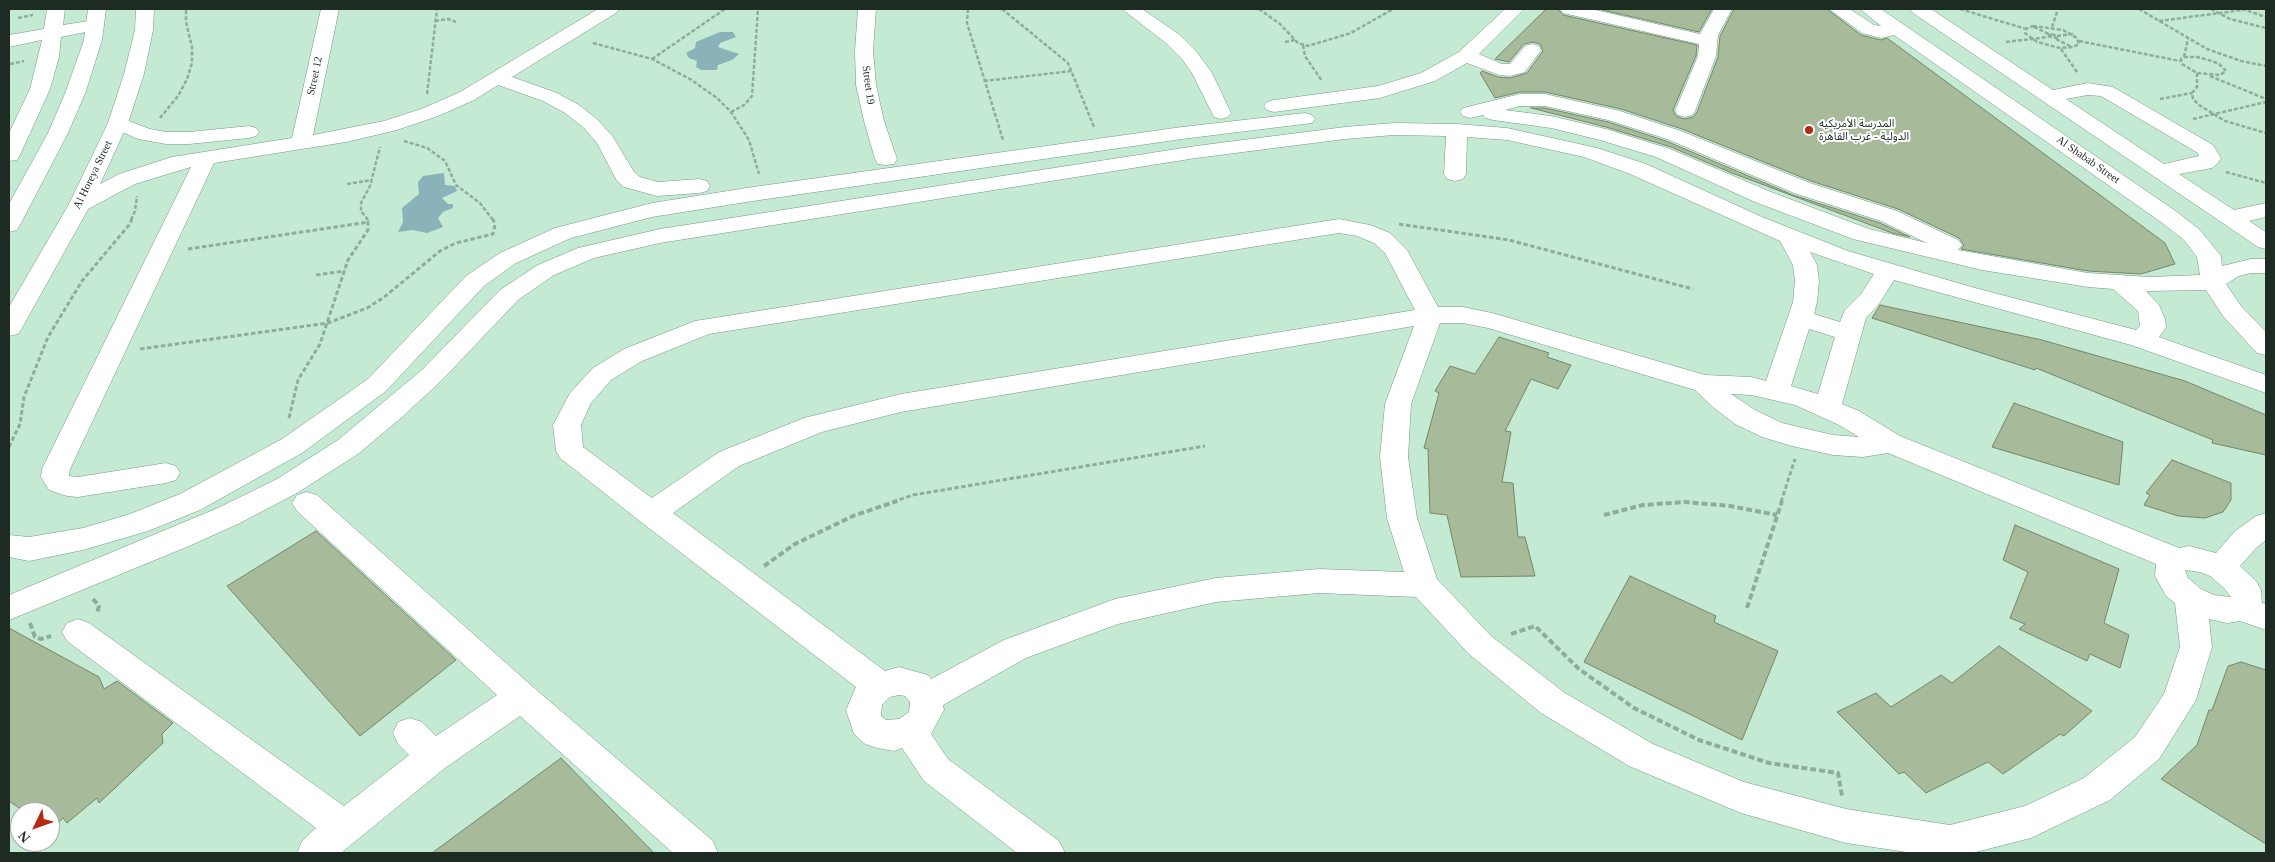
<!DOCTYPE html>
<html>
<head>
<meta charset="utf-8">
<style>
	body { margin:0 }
	#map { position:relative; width:2275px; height:862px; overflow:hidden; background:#c5ead4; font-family:"Times New Roman",serif }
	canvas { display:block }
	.frame { position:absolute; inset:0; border:10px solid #1d2b23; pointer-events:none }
	.north { position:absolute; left:10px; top:802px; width:50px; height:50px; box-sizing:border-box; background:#fff; border:1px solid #a5aaa7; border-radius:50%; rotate:228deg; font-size:14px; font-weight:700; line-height:20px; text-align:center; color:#1d2b23 }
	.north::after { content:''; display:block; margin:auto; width:18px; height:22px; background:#b62913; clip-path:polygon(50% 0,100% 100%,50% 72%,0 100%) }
</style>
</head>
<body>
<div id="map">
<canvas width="2275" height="862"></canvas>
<div class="frame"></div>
<div class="north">N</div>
</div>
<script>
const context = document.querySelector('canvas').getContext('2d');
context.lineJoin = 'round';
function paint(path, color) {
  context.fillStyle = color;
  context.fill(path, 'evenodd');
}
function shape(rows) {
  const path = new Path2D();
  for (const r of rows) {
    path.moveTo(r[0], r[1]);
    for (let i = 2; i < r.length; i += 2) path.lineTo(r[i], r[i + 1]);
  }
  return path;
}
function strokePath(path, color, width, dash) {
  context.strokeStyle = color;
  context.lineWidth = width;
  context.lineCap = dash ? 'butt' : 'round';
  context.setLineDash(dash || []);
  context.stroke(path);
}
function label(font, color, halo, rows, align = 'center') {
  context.font = font + ' "Times New Roman","Noto Sans Arabic",serif';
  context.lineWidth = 4;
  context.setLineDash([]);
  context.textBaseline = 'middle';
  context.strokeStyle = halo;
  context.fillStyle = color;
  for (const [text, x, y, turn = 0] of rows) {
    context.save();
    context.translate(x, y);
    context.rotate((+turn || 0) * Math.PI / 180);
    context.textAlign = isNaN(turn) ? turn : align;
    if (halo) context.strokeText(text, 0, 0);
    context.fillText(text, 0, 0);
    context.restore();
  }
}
const water = shape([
	[720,32,733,32,736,37,720,43,718,47,739,54,732,60,718,65,717,70,701,70,696,67,697,61,689,58,686,53,695,48,696,42],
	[444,173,445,185,455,186,457,191,442,198,448,204,453,204,453,208,443,212,438,218,443,227,427,233,413,230,398,232,403,222,402,208,419,194,418,182,423,176]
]);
const building = shape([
	[1546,9,1558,9,1563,15,1697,45,1696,56,1673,110,1676,116,1684,119,1693,117,1697,112,1718,57,1720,36,1734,9,1827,9,1861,35,1881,40,1887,38,2165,243,2175,264,2141,274,2088,271,1961,249,1964,245,1959,238,1898,209,1811,181,1682,129,1621,109,1545,92,1520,92,1495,98,1480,73,1482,71,1498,77,1510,78,1527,73,1543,51,1540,44,1533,42,1524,44,1509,62,1495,59,1546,9],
	[1598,9,1712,9,1699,32,1598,9],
	[1531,108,1545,108,1608,122,1666,141,1793,195,1880,223,1910,237,1892,233,1732,173,1671,147,1606,127,1531,108],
	[1880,305,2042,340,2185,381,2266,415,2266,455,2212,443,2213,440,2036,368,2035,370,1872,318,1880,305],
	[1499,337,1549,353,1547,357,1571,365,1558,389,1531,379,1505,431,1511,432,1502,482,1513,483,1518,537,1525,537,1535,576,1461,577,1447,515,1430,513,1428,449,1424,448,1439,393,1435,391,1450,366,1475,374,1499,337],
	[2014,403,2123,442,2119,485,1992,447,2014,403],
	[2172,460,2231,483,2231,500,2223,512,2205,518,2178,516,2144,505,2150,495,2146,493,2172,460],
	[2015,525,2119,569,2104,623,2129,635,2120,668,2090,654,2087,661,2019,629,2025,624,2010,618,2028,572,2003,560,2015,525],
	[316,531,456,660,360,736,227,586,316,531],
	[1630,576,1716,616,1714,622,1778,651,1742,740,1584,662,1630,576],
	[9,628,99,677,104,689,117,681,173,723,162,734,163,743,99,803,97,798,67,823,63,818,50,831,50,812,25,812,9,801,9,628],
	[1999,646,2092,711,2064,736,2060,734,2003,774,1988,762,1926,793,1904,772,1899,774,1837,712,1876,693,1891,707,1941,675,1952,683,1999,646],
	[2241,662,2266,670,2266,844,2161,779,2197,745,2209,710,2212,710,2228,666,2241,662],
	[561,758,654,853,432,853,561,758]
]);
const pathFar2 = shape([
	[968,9,967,23,1003,140],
	[1002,9,1068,63,1094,127],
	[1259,9,1280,24,1298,43,1308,46,1351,33,1393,9],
	[1960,9,2026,29],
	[2139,9,2207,49,2241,61,2266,66],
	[2211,9,2230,19,2266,28],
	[2242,9,2266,17],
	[18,18,33,15],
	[435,21,448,19,456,22],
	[2159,21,2243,10],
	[2033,26,2063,30,2077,38,2079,44,2073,47,2060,48,2037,42,2025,33,2026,29,2033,26],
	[2034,27,2049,34],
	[2052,27,2058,9],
	[2052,34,2056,36,2057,38,2047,36,2052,34],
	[2057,36,2073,34],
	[2056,39,2072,47],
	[2079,41,2180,61],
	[1285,42,1295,40],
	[2006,42,2048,37],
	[593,43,652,59,690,79,717,98,731,112,749,140,759,174],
	[1303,45,1305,56,1322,81],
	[2061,49,2077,72],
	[2184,57,2197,57,2212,61,2219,64,2226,71,2220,75,2197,73,2182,64,2181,59,2184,57],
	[2184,57,2188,39],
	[652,59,725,9],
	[10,64,24,61],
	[2197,73,2197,87,2192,93,2193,99,2199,105,2225,121,2266,133],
	[2210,76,2266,99],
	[984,81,1072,71],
	[427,94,437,9],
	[2160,99,2192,93],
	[731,112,744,105,752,96,758,9],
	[160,118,178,96,187,79,192,63,192,47,186,22,186,9],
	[2193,119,2266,102],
	[404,141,427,148,445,161,456,185,480,203,493,220],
	[2226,172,2266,183],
	[347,184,372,180],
	[131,220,135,211,137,196],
	[368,220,361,211,361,203,370,186,380,147]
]);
const pathFar1 = shape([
	[1399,224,1509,240,1693,289],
	[188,249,369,222],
	[316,275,345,271],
	[140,349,328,323,367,308,383,298,440,251,456,243,493,234,495,225,493,219],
	[289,418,298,380,320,344,348,260,368,230,368,219],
	[9,447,20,424,24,397,48,337,82,281,129,225,132,219],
	[893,502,913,495,1205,446],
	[1781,502,1795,459]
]);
const path = shape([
	[1604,515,1643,505,1685,502,1730,506,1777,515],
	[764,566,795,544,853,516,897,501],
	[93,599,99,606,97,613],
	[1747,608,1782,501],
	[30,623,35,637,41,639,51,636],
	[1511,634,1535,626,1579,669,1634,708,1699,740,1769,763,1838,773,1842,796]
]);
const minor = shape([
	[47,9,65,9,63,25,95,20,101,21,104,25,101,29,61,37,59,57,50,89,20,155,17,160,9,161,9,133,30,89,42,40,9,47,9,35,44,29,47,9],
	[321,9,339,9,313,135,384,121,424,108,460,92,598,9,619,9,616,13,512,77,557,93,579,105,598,120,613,137,634,172,640,177,658,182,699,179,707,181,710,186,707,191,699,193,657,196,624,187,617,181,597,143,584,128,565,113,543,101,498,85,474,100,438,116,397,130,346,142,214,163,70,469,69,476,78,477,166,463,176,466,180,473,176,480,166,483,78,497,67,496,49,490,41,477,42,469,191,167,135,184,88,209,80,211,72,209,69,204,72,199,119,174,172,157,292,138,321,9],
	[858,9,876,9,873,51,876,85,884,121,897,159,894,164,886,165,878,164,875,159,864,121,856,85,855,51,858,9],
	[1122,9,1142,9,1180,35,1196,51,1212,73,1231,113,1228,117,1221,119,1214,117,1192,73,1182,59,1166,43,1122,9],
	[1505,9,1524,9,1479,54,1502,64,1510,64,1525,46,1532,44,1539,46,1541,50,1525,72,1510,76,1499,75,1467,63,1435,81,1380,98,1274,112,1267,110,1264,106,1267,102,1274,100,1378,86,1421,73,1459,52,1505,9],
	[1560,9,1591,9,1700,34,1714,9,1732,9,1718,35,1716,56,1695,111,1692,115,1685,117,1678,115,1675,111,1698,56,1699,44,1563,13,1560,9],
	[1829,9,1850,9,1874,25,1881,26,1860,9,1881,9,2177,212,2200,230,2221,256,2222,266,2251,259,2266,259,2266,273,2251,273,2239,276,2226,284,2241,306,2266,332,2266,355,2257,353,2223,316,2206,290,2146,291,2159,305,2165,319,2166,327,2159,337,2266,375,2266,393,2131,345,1894,280,1879,304,1866,318,1842,404,1859,411,1900,436,2179,548,2189,546,2216,553,2234,532,2256,516,2266,513,2266,540,2256,548,2240,566,2256,581,2261,590,2262,603,2266,604,2266,630,2240,621,2227,623,2209,619,2212,647,2196,700,2159,759,2110,800,2031,838,1972,853,1913,853,1846,843,1741,813,1629,766,1541,713,1469,654,1416,597,1319,593,1216,602,1118,624,1026,658,943,705,944,710,931,734,948,759,1059,841,1065,853,1017,853,924,781,902,748,894,751,877,748,865,744,854,734,846,710,856,687,641,522,560,458,556,451,553,425,570,393,593,368,624,349,695,321,1339,219,1370,225,1390,233,1407,250,1438,307,1463,307,1492,313,1705,375,1751,377,1766,381,1793,302,1795,281,1793,265,1780,241,1630,174,1584,157,1507,140,1467,137,1466,174,1463,179,1455,181,1447,179,1444,174,1446,136,1394,135,1345,139,1196,158,660,243,594,258,554,275,518,300,441,381,402,417,358,454,297,493,238,524,189,546,9,620,9,595,218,508,277,479,338,440,423,369,500,290,538,265,578,248,660,229,1196,146,1345,127,1394,123,1457,124,1507,128,1597,148,1646,164,1762,217,1848,251,1975,288,2136,330,2140,326,2138,311,2113,289,2088,287,1982,270,1853,239,1755,202,1656,157,1600,140,1551,128,1493,120,1486,118,1483,115,1470,118,1463,116,1460,112,1463,108,1520,94,1545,94,1620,111,1681,131,1810,183,1897,211,1958,240,1962,245,1958,250,2088,273,2149,277,2200,275,2197,257,2184,240,2161,222,1894,35,1881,38,1862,33,1829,9],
	[1520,106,1545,106,1608,120,1667,139,1794,193,1881,221,1927,243,1869,229,1771,192,1670,149,1606,129,1551,116,1505,110,1520,106],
	[1339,233,1357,236,1374,243,1385,253,1415,310,901,394,804,418,719,452,652,498,583,447,581,425,591,403,611,380,642,361,709,334,1339,233],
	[1810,252,1874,274,1861,294,1845,310,1840,322,1814,314,1817,302,1819,281,1817,265,1810,252],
	[1440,323,1463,323,1488,328,1695,390,1713,407,1735,424,1762,437,1792,446,1833,455,1863,457,1888,453,2156,564,2155,576,2166,596,2175,603,2180,647,2164,694,2135,737,2084,778,2025,806,1950,825,1846,809,1744,782,1653,744,1565,693,1491,636,1437,579,1417,518,1408,457,1411,404,1440,323],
	[1414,326,1385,404,1380,457,1387,518,1404,572,1319,569,1216,578,1115,599,1004,640,931,679,928,675,899,667,885,671,673,513,739,466,822,432,901,412,1414,326],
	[1809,329,1835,337,1818,394,1791,386,1809,329],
	[1731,394,1751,395,1795,405,1839,425,1859,437,1833,435,1782,423,1755,410,1731,394],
	[2185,570,2200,572,2210,576,2224,588,2231,597,2214,595,2201,589,2188,578,2185,570],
	[899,695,905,696,910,702,909,712,899,719,886,720,881,716,882,705,890,697,899,695],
	[1910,9,1931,9,2053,90,2088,83,2113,87,2213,145,2221,158,2218,163,2212,168,2179,174,2234,210,2266,203,2266,217,2249,221,2266,232,2266,249,2258,247,1913,13,1910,9],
	[2088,95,2101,96,2198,153,2199,156,2164,164,2066,99,2088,95],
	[1305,113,1312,115,1315,119,1312,123,1182,139,753,201,652,217,571,238,516,263,484,286,386,391,302,453,200,510,148,531,83,550,29,561,9,557,9,535,29,537,83,528,130,514,180,494,282,439,368,379,466,276,500,253,555,228,652,203,753,187,1182,127,1305,113],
	[118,117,150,129,166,132,189,132,249,126,256,128,259,132,256,136,249,138,189,144,166,144,138,139,111,127,108,123,111,119,118,117],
	[307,492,317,495,533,687,713,841,718,853,673,853,520,716,445,768,341,853,297,853,302,841,316,828,67,641,62,632,67,623,78,619,89,623,344,806,409,755,398,744,393,733,398,722,410,718,422,722,436,736,497,695,297,511,292,503,297,495,307,492]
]);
const major = shape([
	[88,9,106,9,102,40,86,91,68,133,20,225,17,230,9,232,9,204,48,133,66,91,84,40,88,9],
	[136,9,154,9,153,30,144,74,128,123,91,204,22,328,18,334,9,336,9,307,69,204,108,123,124,74,135,30,136,9]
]);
const markers = [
	[1809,130,5,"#b62913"]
];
const farStreetnames = [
	["Street 12",315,76,-78],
	["Street 19",868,85,82],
	["Al Shabab Street",2088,160,35],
	["Al Horeya Street",93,175,-64]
];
const farPoinames = [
	["المدرسة الأمريكيه",1819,124],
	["الدولية - غرب القاهرة",1819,137]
];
paint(water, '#89b2b9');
paint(building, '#a7bb9b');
strokePath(building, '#748668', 1);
strokePath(minor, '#749883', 1);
strokePath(major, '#749883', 1);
strokePath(pathFar2, '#8eac9a', 2.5, [4, 2]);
strokePath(pathFar1, '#8eac9a', 3, [4.5, 2.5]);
strokePath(path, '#8eac9a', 4, [6, 3]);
paint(minor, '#fff');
paint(major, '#fff');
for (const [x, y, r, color] of markers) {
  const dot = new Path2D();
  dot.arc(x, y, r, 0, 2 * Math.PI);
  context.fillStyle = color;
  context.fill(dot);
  strokePath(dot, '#fff', 2);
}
label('11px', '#1d2b23', '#fff', farStreetnames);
label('11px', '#1d2b23', '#fff', farPoinames, 'left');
</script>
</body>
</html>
